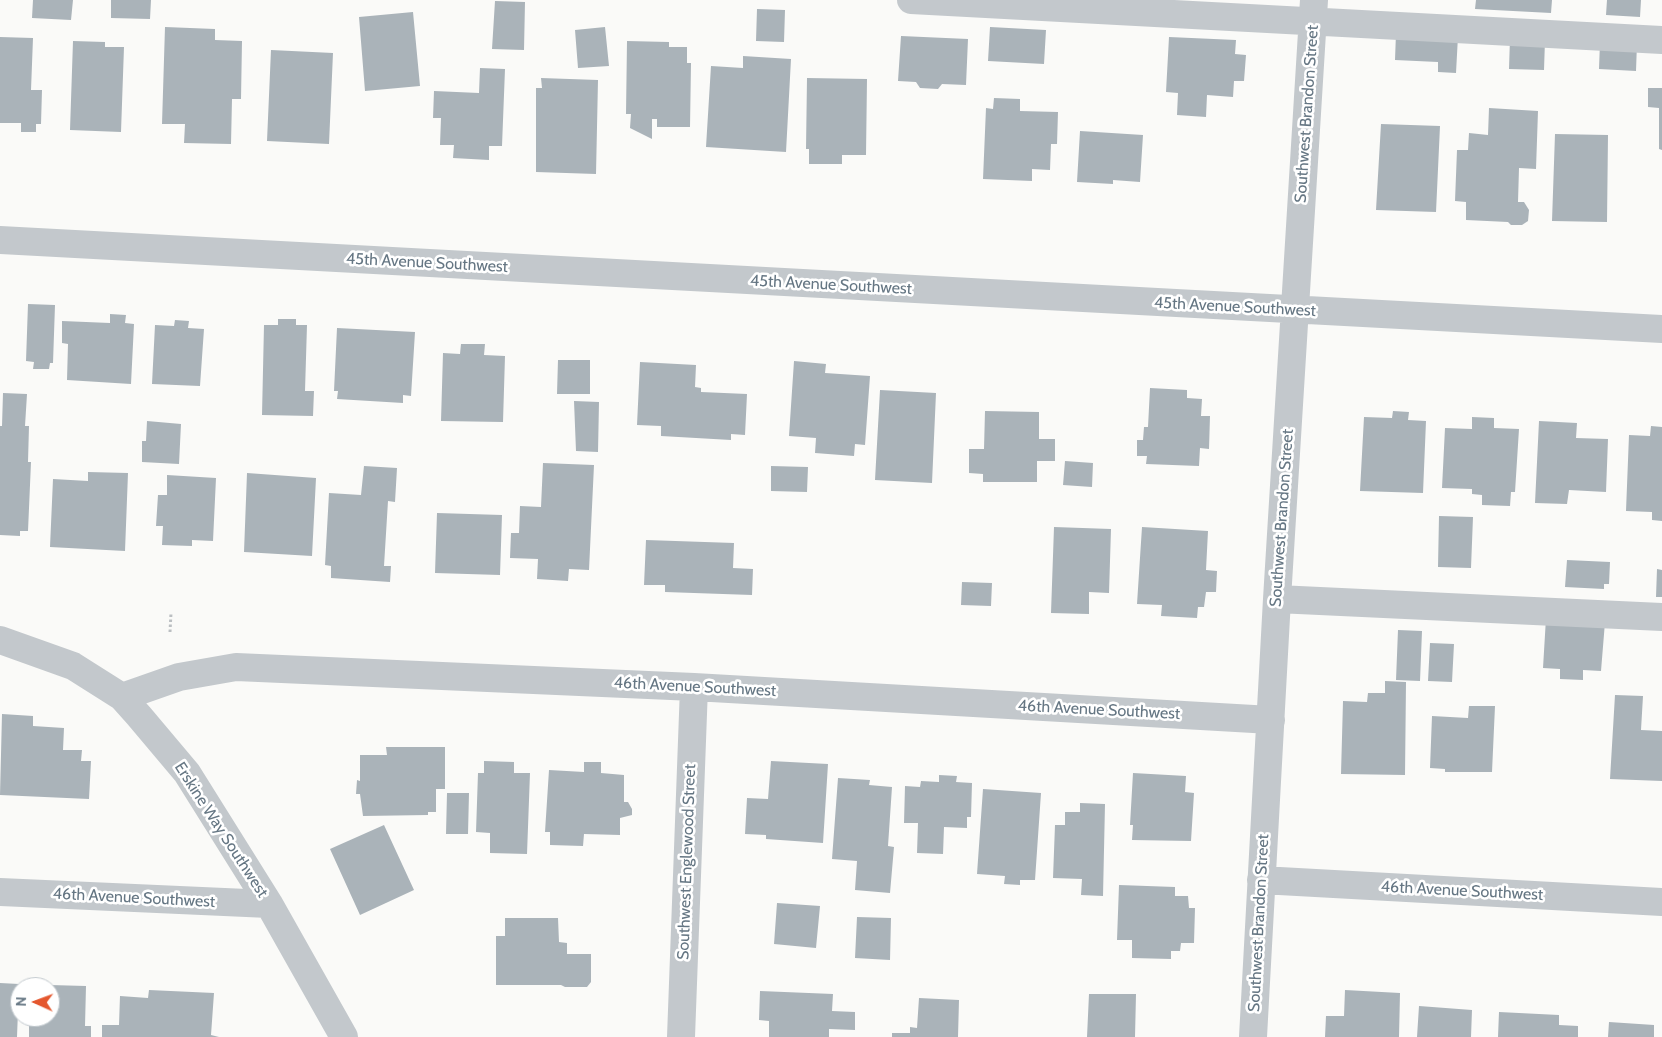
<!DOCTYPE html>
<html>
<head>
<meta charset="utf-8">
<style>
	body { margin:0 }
	#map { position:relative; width:1662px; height:1037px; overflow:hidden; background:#fafaf8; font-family:Cabin,sans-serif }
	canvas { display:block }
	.north { position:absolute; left:10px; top:977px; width:50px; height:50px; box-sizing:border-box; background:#fff; border:1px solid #c1c8cd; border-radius:50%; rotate:272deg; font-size:14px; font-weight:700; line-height:20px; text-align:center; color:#657683 }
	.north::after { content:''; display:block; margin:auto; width:18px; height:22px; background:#e4572e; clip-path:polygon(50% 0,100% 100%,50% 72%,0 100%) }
</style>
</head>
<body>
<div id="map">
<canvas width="1662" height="1037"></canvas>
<div class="north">N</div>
</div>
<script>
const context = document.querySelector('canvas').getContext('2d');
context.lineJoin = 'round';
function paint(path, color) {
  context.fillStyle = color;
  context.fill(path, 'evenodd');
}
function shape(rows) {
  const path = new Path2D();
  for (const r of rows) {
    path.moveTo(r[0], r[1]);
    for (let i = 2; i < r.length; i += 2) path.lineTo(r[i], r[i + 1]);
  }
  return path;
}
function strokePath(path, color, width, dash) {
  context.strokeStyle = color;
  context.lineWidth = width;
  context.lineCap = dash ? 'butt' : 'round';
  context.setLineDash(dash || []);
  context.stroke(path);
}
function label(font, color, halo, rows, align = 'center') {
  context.font = font + ' Cabin,sans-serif';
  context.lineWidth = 5;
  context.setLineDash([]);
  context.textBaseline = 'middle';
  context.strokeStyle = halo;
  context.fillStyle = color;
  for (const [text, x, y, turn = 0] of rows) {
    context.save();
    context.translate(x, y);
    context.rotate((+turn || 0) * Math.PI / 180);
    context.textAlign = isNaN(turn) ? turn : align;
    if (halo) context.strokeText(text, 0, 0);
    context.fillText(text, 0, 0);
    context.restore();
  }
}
const building = shape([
	[33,0,73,0,71,20,32,18],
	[111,0,151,0,150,19,111,18],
	[1476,0,1552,0,1551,13,1475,9],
	[1607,0,1641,0,1640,17,1606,15],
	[495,1,525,2,524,50,492,49],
	[757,9,785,10,784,42,756,41],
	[413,12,420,86,365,91,359,17],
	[165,27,215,29,215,40,242,41,241,99,232,99,231,144,184,143,185,124,162,124],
	[605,27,609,66,578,68,575,30],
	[990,27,1046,30,1044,64,988,61],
	[1396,33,1458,36,1456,73,1438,72,1438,62,1395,60],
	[901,36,968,39,966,85,942,84,938,89,920,88,916,82,898,81],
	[0,37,33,38,31,90,42,90,41,124,36,124,36,132,21,132,21,123,0,123],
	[1169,37,1236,40,1235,54,1246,55,1244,81,1234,81,1233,97,1207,95,1206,117,1177,115,1178,93,1166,92],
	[1510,38,1545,40,1544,70,1509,69],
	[73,41,105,42,105,47,124,47,121,132,70,130],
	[627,41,669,42,669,47,687,47,687,63,691,63,690,127,657,127,657,119,652,119,652,139,630,128,631,114,626,114],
	[1600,42,1637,43,1636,71,1599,69],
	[271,50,333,53,329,144,267,141],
	[743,56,791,59,786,152,706,147,711,66,743,68],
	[480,68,505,69,502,146,489,146,489,160,453,158,454,145,440,145,441,118,433,118,434,91,479,93],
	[541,78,598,80,596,174,536,172,536,88,542,88],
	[807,78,867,79,866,155,842,155,842,164,809,164,809,149,806,149],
	[1648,88,1662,88,1662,150,1659,149,1659,108,1648,107],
	[994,98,1020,99,1020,111,1058,112,1057,144,1051,144,1050,170,1032,169,1032,181,983,179,986,108,993,109],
	[1489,108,1538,111,1536,169,1519,168,1518,202,1524,202,1529,210,1528,221,1522,225,1511,225,1508,222,1466,220,1466,202,1455,201,1457,150,1468,150,1469,133,1488,135],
	[1381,124,1440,126,1436,212,1376,210],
	[1080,131,1143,135,1140,182,1113,180,1113,184,1077,182],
	[1555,134,1608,135,1607,222,1552,221],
	[28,304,55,305,53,363,50,363,49,369,33,369,34,362,26,361],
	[110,314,126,315,125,323,134,324,131,384,67,380,68,344,62,343,62,321,110,323],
	[278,319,296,319,296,325,307,325,305,391,314,391,313,416,262,415,264,325,278,325],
	[175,320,189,321,188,328,204,329,200,386,152,384,155,325,174,326],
	[337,328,415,332,411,396,403,395,403,403,337,399,338,391,334,391],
	[461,344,485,344,484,355,505,356,503,422,441,421,443,353,460,354],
	[558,360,590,360,590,394,557,394],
	[794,361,826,364,825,373,870,376,865,445,855,444,854,456,815,453,816,438,789,436],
	[640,362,696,365,695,387,701,388,701,392,747,394,745,435,731,434,731,440,661,436,661,426,637,425],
	[1150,388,1187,390,1187,398,1202,399,1201,416,1210,416,1209,449,1200,448,1199,466,1146,464,1147,456,1137,456,1137,440,1143,440,1144,427,1148,427],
	[880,390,936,393,932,483,875,480],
	[3,393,27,394,25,426,29,426,28,462,31,462,28,531,20,531,20,536,0,535,0,426,2,426],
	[574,401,599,402,598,452,576,451],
	[985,411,1039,412,1039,439,1055,439,1055,461,1037,461,1037,482,983,482,983,474,969,473,969,449,984,449],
	[1393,411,1409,412,1408,420,1426,421,1423,493,1360,491,1364,417,1392,418],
	[1472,417,1494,418,1494,428,1519,429,1515,492,1511,492,1510,506,1482,505,1482,495,1472,494,1472,489,1442,488,1445,428,1472,429],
	[147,421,181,424,179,464,142,462,142,441,146,441],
	[1539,421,1577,423,1576,438,1608,439,1606,492,1569,490,1567,504,1535,503],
	[1651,426,1662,427,1662,521,1652,520,1652,512,1626,511,1629,435,1650,436],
	[1065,461,1093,463,1092,487,1063,485],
	[543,463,594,465,589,570,569,569,568,581,537,579,538,559,510,558,511,533,519,533,520,506,541,507],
	[364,466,397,468,395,502,388,501,384,566,391,566,390,582,331,578,331,566,325,565,329,493,361,495],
	[771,466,808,467,807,492,771,491],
	[88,472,128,473,125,551,50,547,53,479,88,481],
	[247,473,316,478,312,556,244,552],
	[167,475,216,478,213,541,192,540,192,546,162,545,163,526,156,526,158,495,167,495],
	[437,513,502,515,500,575,435,573],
	[1439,516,1473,517,1471,568,1438,567],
	[1054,527,1111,529,1109,593,1089,592,1089,614,1051,613],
	[1142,527,1208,531,1206,570,1217,571,1216,592,1206,592,1204,607,1198,607,1197,618,1161,616,1162,605,1137,604],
	[646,540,734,543,733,568,753,569,752,595,665,592,665,585,644,585],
	[1567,560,1610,562,1609,584,1604,584,1604,589,1565,587],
	[1657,569,1662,570,1662,597,1656,597],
	[962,582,992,583,991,606,961,605],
	[1546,618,1605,622,1601,671,1583,670,1583,680,1560,679,1560,669,1543,668],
	[1398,630,1422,631,1420,681,1396,680],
	[1430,643,1454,644,1452,682,1428,681],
	[1385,681,1406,682,1405,775,1341,774,1343,701,1367,702,1368,693,1385,693],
	[1615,695,1643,696,1641,730,1662,731,1662,781,1610,779],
	[1469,706,1495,706,1492,772,1445,772,1445,769,1430,768,1432,716,1468,718],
	[2,714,33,716,33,726,64,728,63,750,82,750,81,761,91,761,89,799,0,795],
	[386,747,445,747,445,789,436,789,436,812,428,812,428,815,363,816,360,794,356,794,357,780,360,781,360,755,387,755],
	[484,761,514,762,514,773,530,773,527,854,490,853,490,833,476,832,478,773,484,773],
	[771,761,828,764,823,843,766,839,766,835,745,834,747,798,768,799],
	[584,762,601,762,601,773,624,775,624,802,628,802,632,809,632,815,620,818,620,835,584,834,583,846,550,845,550,832,545,832,549,770,584,772],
	[1133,773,1186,776,1185,792,1194,793,1191,841,1132,840,1133,825,1130,825],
	[939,775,957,776,956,782,972,783,971,817,967,817,967,828,944,827,943,854,917,853,918,823,904,823,905,786,920,787,921,781,939,782],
	[838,778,870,780,869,785,892,787,888,846,894,847,890,893,855,890,857,861,832,859],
	[983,789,1041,793,1035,880,1020,880,1020,885,1004,884,1005,876,977,874],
	[447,793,469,793,468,834,446,834],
	[1080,803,1105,804,1103,896,1081,895,1082,879,1053,878,1055,825,1065,825,1065,812,1080,812],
	[384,825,414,890,360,915,330,849],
	[1119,885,1175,887,1175,896,1188,896,1189,908,1195,908,1194,943,1181,943,1180,951,1171,951,1171,959,1132,958,1132,940,1117,940],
	[777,903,820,906,816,948,774,944],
	[857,917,891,918,890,960,855,958],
	[505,918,558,918,559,942,567,943,567,954,591,954,591,982,587,987,565,987,561,985,496,985,496,936,505,936],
	[0,983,19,984,17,1037,0,1037],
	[30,985,45,985,45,987,30,987],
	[50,985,86,986,85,1026,91,1026,91,1037,29,1037,29,1017,50,1017],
	[149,990,214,993,211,1035,219,1037,102,1037,102,1025,119,1025,120,996,148,998],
	[1345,990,1400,993,1399,1037,1325,1037,1326,1016,1344,1016],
	[760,991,833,994,832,1011,855,1012,855,1030,829,1029,829,1037,769,1037,769,1021,759,1020],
	[1089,994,1136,994,1135,1037,1087,1037],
	[919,998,959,1000,958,1037,892,1037,892,1033,910,1033,910,1027,917,1028],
	[1419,1006,1472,1010,1471,1037,1417,1037],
	[1499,1012,1559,1015,1559,1025,1578,1026,1578,1037,1498,1037],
	[1609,1022,1654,1025,1654,1037,1608,1037]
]);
const path = shape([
	[170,632,171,613]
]);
const minor = shape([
	[911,0,1662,40],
	[0,240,1662,329],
	[1277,599,1662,617],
	[0,640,73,666,122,697,139,716,187,773,269,904,344,1037],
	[122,697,179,677,236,667,694,687,1271,720],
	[1261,880,1662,902],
	[0,892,269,904],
	[681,1037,694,687],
	[1253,1037,1277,599,1314,0]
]);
const streetNames = [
	["Southwest Brandon Street",1307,114,-86],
	["45th Avenue Southwest",427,263,3],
	["45th Avenue Southwest",831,285,3],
	["45th Avenue Southwest",1235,307,3],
	["Southwest Brandon Street",1282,518,-86],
	["46th Avenue Southwest",695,687,3],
	["46th Avenue Southwest",1099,710,3],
	["Erskine Way Southwest",221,830,57],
	["Southwest Englewood Street",687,862,-88],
	["46th Avenue Southwest",1462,891,3],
	["46th Avenue Southwest",134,898,3],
	["Southwest Brandon Street",1259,923,-87]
];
paint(building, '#aab3b9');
strokePath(path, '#bbbfc2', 3, [2.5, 2.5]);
strokePath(minor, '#c3c8cc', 28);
label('16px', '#657683', '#fff', streetNames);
</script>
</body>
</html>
